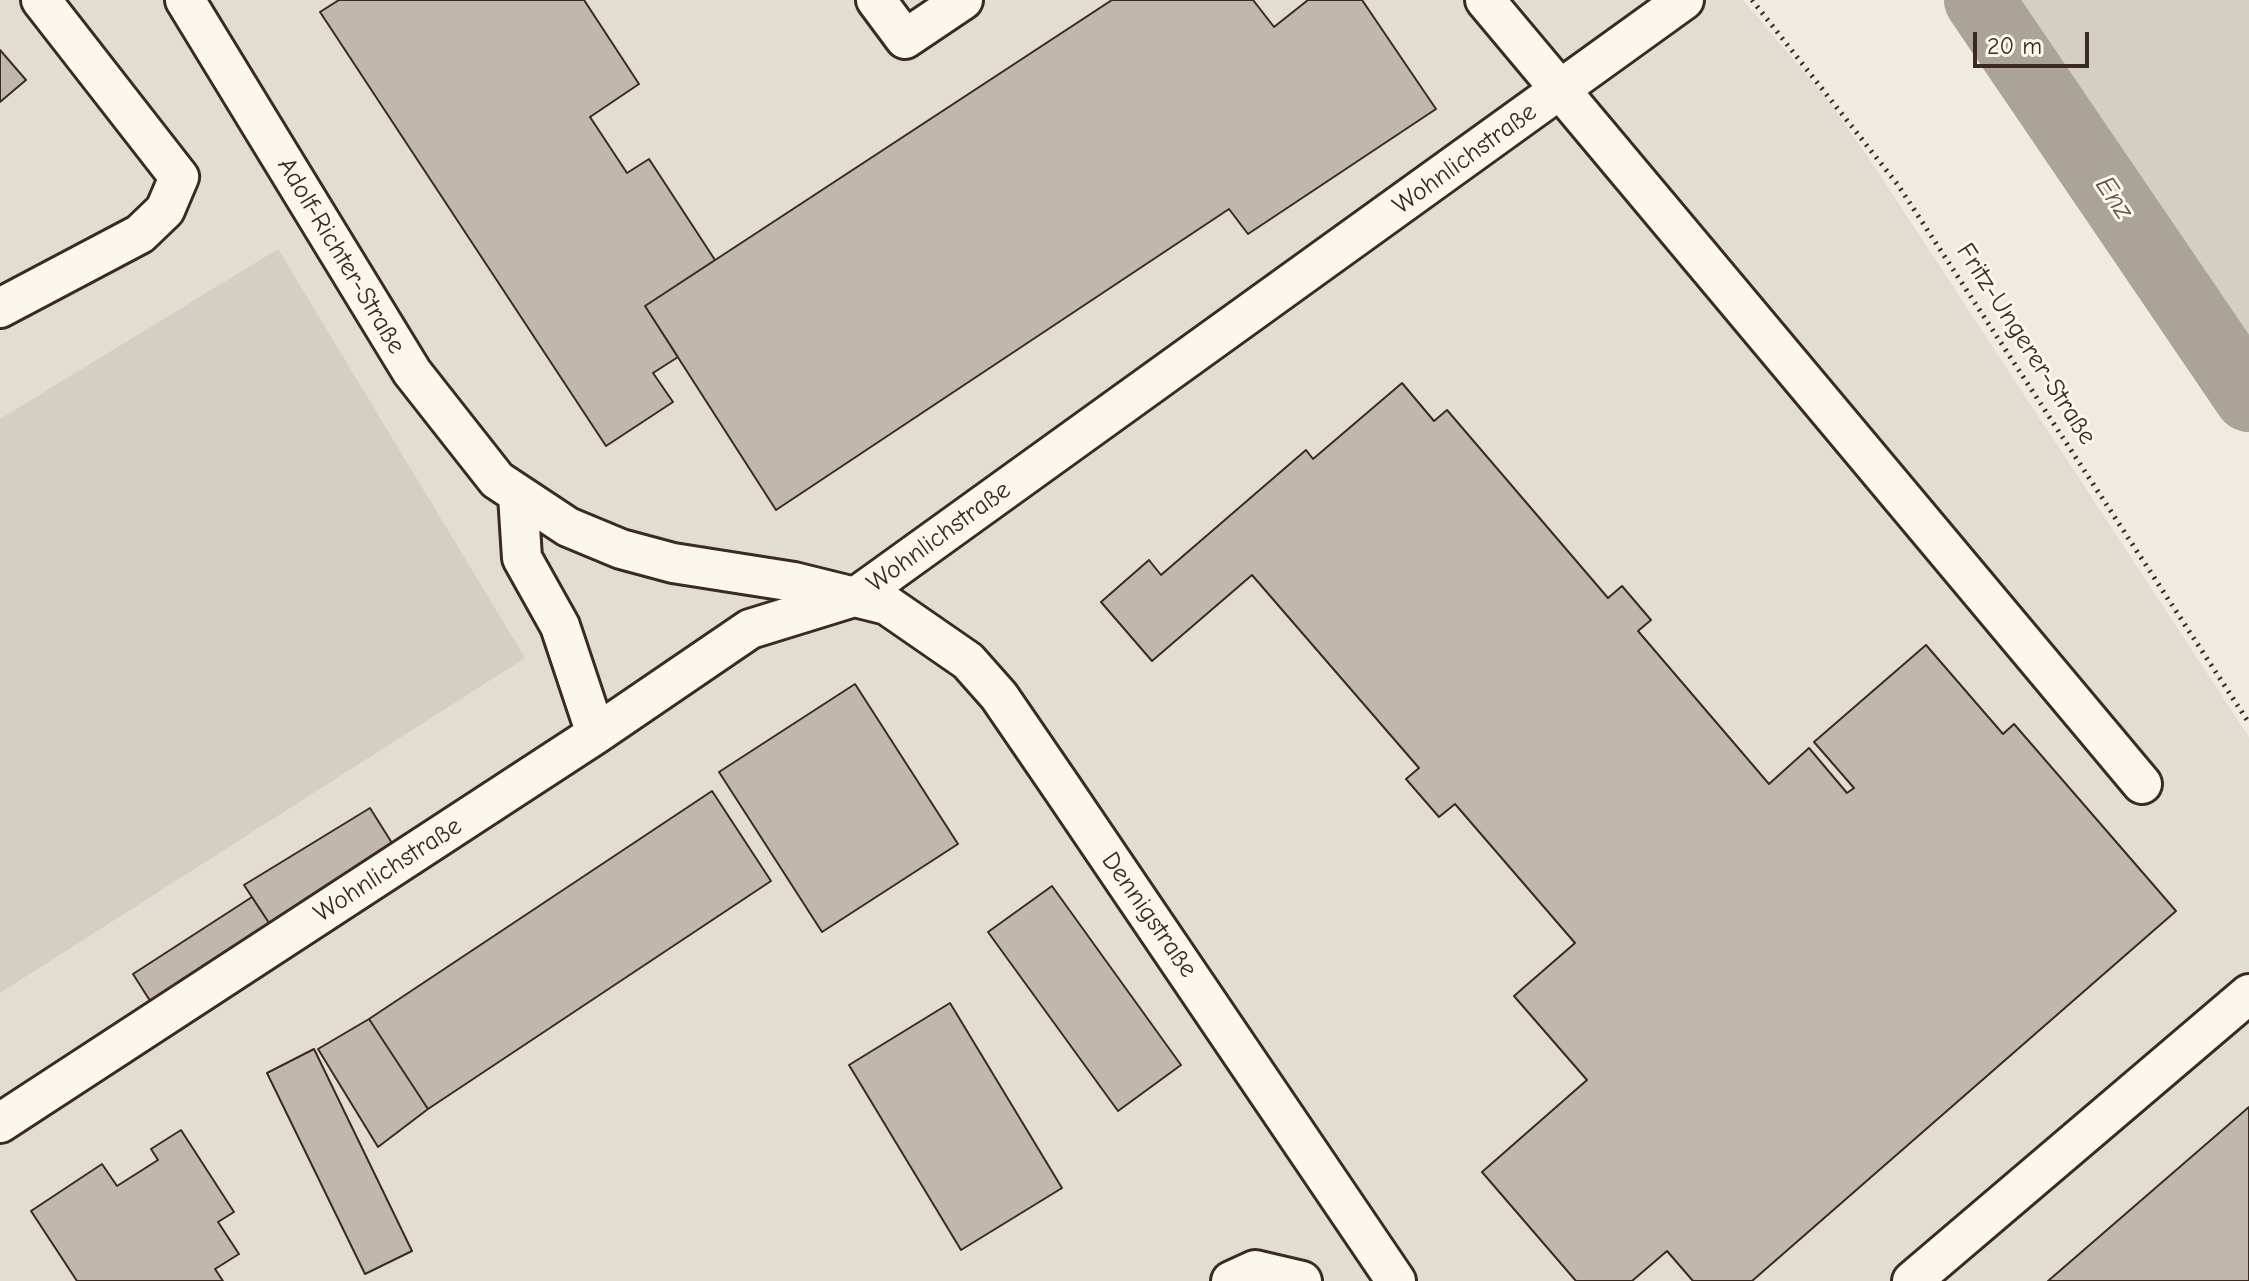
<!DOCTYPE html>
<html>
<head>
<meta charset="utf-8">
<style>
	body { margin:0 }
	#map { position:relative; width:2249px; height:1281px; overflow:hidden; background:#f0ebe0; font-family:"Comic Neue",sans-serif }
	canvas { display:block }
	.scale { position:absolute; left:1973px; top:32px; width:116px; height:36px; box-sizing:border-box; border:4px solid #3b2a1e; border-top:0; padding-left:10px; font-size:24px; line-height:28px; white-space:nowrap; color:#3b2a1e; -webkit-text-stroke:6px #fbf7ec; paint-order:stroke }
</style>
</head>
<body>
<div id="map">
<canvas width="2249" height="1281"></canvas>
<div class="scale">20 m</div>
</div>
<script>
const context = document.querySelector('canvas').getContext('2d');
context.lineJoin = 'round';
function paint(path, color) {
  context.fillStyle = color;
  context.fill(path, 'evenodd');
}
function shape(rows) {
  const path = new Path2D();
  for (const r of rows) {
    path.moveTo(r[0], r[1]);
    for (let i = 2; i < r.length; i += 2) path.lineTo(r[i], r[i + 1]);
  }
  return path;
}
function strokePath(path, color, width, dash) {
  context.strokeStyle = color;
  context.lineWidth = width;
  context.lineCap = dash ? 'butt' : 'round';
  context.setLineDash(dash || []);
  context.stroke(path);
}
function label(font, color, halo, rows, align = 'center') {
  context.font = font + ' "Comic Neue",sans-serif';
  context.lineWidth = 6;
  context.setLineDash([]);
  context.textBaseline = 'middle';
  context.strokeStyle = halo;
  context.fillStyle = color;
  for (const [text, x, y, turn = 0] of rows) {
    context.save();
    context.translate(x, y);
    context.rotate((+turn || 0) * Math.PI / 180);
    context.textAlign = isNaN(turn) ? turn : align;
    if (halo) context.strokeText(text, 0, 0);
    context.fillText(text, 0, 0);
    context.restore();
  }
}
const built = shape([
	[0,0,1743,0,1828,100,1870,160,2249,737,2249,1281,0,1281]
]);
const green = shape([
	[1999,0,2249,0,2249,352],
	[278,249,525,658,0,993,0,419]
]);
const river = shape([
	[1979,0,2249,397]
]);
const building = shape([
	[339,0,584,0,639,84,590,117,627,173,649,159,715,260,645,306,678,357,653,373,673,402,606,446,320,12,339,0],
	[1112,0,1253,0,1274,27,1308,0,1362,0,1436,109,1248,234,1229,209,776,510,645,306,1112,0],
	[0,50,26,80,0,102,0,50],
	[1402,383,1434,421,1447,410,1608,598,1622,586,1651,620,1638,631,1769,784,1809,748,1847,793,1854,788,1814,742,1926,645,2003,734,2014,724,2176,911,1752,1281,1693,1281,1667,1251,1632,1281,1576,1281,1482,1172,1587,1080,1514,996,1575,943,1455,804,1439,817,1406,779,1419,768,1252,575,1152,661,1101,602,1149,560,1161,575,1306,450,1313,459,1402,383],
	[855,684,958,844,822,932,719,772,855,684],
	[712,791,771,881,428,1109,369,1019,712,791],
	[370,808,397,851,273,929,244,885,370,808],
	[1052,886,1181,1065,1118,1111,988,932,1052,886],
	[252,897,273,929,154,1007,133,974,252,897],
	[950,1003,1062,1188,961,1250,849,1065,950,1003],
	[369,1019,428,1109,378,1147,318,1049,369,1019],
	[314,1049,412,1251,365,1274,267,1073,314,1049],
	[2249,1107,2249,1281,2048,1281,2249,1107],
	[181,1130,234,1212,218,1222,239,1254,215,1269,223,1281,77,1281,31,1211,102,1164,117,1186,158,1160,151,1149,181,1130]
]);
const path = shape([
	[1752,0,1898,185,2249,723]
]);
const minor = shape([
	[185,0,412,372,497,480,568,527,621,549,673,563,794,582,887,605,968,661,999,696,1062,788,1396,1281],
	[876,0,905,39,963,0],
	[1485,0,2142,784],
	[0,308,140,234,165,210,179,177,41,0],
	[518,495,522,558,560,626,596,734],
	[0,1123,596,734,750,629,857,596,1684,0],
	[1231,1281,1255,1270,1302,1281],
	[1912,1281,2249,994]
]);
const streetNames = [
	["Wohnlichstraße",1465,159,-36],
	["Adolf-Richter-Straße",341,256,59],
	["Fritz-Ungerer-Straße",2026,344,57],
	["Wohnlichstraße",939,537,-36],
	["Wohnlichstraße",388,870,-33],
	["Dennigstraße",1149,915,55]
];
const waterNames = [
	["Enz",2114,198,56]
];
paint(built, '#e2dcd1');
paint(green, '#d5cec3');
strokePath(river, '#aca397', 70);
paint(building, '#c0b8ad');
strokePath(building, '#3b2a1e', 2);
strokePath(minor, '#3b2a1e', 44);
strokePath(path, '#3b2a1e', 5, [2, 6]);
strokePath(minor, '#fbf7ec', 38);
label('26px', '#3b2a1e', '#fbf7ec', streetNames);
label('italic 28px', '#635448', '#fbf7ec', waterNames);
</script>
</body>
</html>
